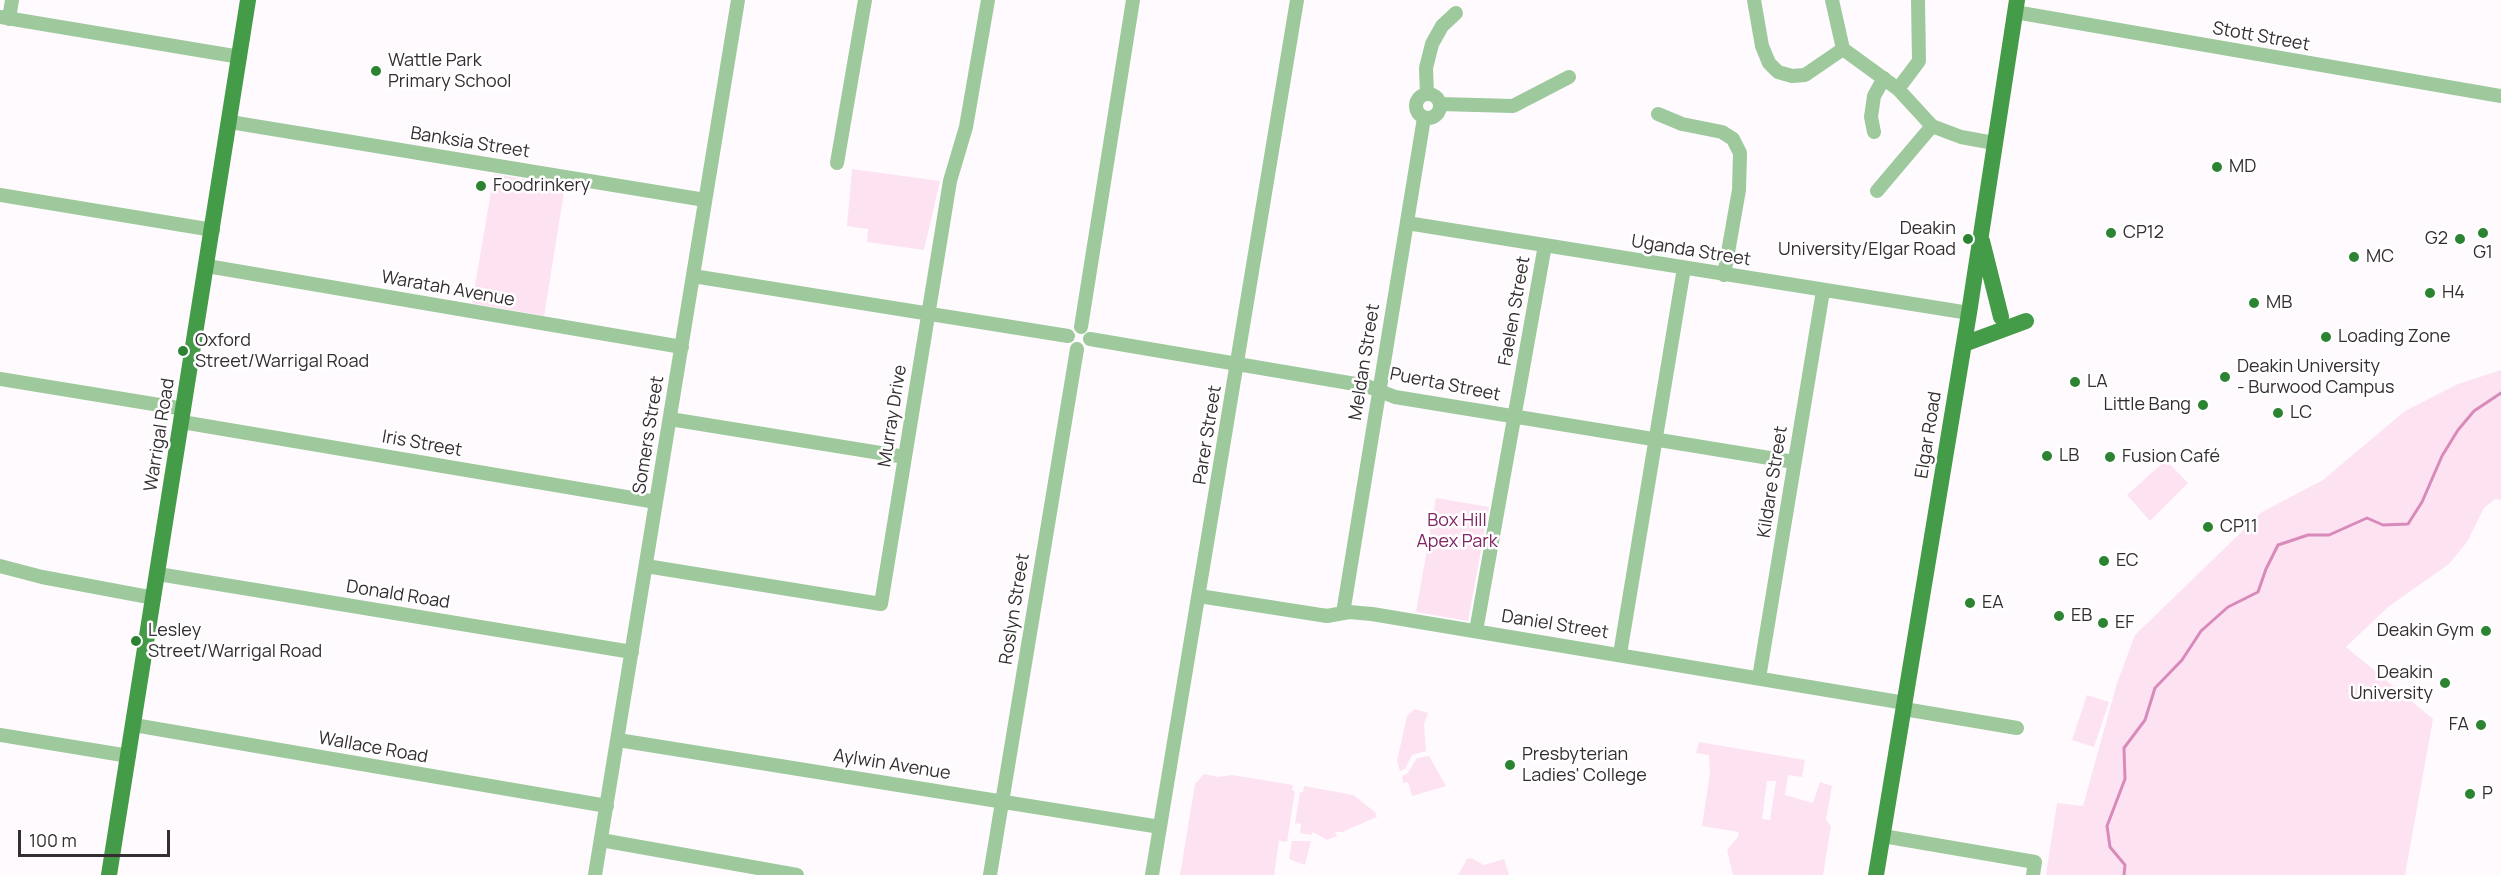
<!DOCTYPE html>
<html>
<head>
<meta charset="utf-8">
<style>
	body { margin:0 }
	#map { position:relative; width:2501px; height:875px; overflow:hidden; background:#fefafd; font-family:Manrope,sans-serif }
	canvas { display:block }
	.scale { position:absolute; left:18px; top:830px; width:152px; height:27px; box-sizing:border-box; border:3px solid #342d31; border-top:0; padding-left:8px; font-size:18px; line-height:21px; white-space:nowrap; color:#342d31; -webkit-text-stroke:4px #fff; paint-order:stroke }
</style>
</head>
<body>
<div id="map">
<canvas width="2501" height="875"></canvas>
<div class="scale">100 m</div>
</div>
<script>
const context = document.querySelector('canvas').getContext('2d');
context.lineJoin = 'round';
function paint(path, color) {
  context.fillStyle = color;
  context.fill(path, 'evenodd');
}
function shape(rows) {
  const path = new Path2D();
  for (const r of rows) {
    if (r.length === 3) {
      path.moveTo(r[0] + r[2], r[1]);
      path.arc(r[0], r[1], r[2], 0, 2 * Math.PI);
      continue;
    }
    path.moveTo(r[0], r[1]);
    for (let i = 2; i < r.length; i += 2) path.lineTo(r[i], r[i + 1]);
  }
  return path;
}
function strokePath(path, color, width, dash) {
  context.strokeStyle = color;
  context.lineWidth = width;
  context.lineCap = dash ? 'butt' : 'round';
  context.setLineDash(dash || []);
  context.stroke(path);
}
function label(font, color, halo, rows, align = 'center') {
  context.font = font + ' Manrope,sans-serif';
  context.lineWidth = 5;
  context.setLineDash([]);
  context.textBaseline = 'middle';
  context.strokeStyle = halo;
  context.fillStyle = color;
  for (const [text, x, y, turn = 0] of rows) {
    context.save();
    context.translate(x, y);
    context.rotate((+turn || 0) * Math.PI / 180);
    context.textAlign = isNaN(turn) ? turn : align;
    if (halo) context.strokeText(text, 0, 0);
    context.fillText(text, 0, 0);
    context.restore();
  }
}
const green = shape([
	[852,169,940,181,924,250,867,242,868,229,847,226],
	[494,174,565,186,544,316,472,303],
	[2501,370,2501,500,2495,499,2484,508,2467,542,2449,564,2388,607,2346,647,2433,719,2405,875,2046,875,2057,803,2083,806,2117,683,2135,635,2262,512,2323,480,2405,411,2458,384],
	[2166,460,2188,483,2150,521,2127,495],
	[1436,498,1489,507,1468,621,1416,612],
	[2087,695,2109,702,2094,747,2072,740],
	[1415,709,1428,713,1424,724,1426,751,1412,755,1405,769,1400,771,1397,761,1407,716],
	[1699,742,1805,760,1802,777,1788,775,1785,795,1813,803,1820,782,1832,786,1826,820,1831,826,1823,875,1733,875,1727,850,1738,837,1739,832,1702,826,1710,772,1709,755,1696,753],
	[1767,781,1776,781,1770,820,1762,819],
	[1429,756,1446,786,1412,796,1408,782,1403,783,1402,776,1407,774,1417,758],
	[1204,774,1218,777,1232,775,1293,785,1292,790,1295,791,1287,842,1279,841,1274,875,1180,875,1195,784],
	[1304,786,1353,795,1375,812,1377,817,1342,832,1335,832,1337,836,1327,840,1313,832,1311,835,1300,833,1301,824,1295,823,1300,792,1303,792],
	[1292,841,1311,841,1305,865,1289,859],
	[1471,858,1484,865,1504,859,1509,875,1458,875,1467,859]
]);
const stream = shape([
	[2124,875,2125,865,2110,847,2107,826,2125,779,2124,748,2145,720,2155,688,2182,660,2201,631,2228,607,2258,592,2266,569,2278,545,2308,535,2329,535,2367,518,2383,525,2408,524,2422,502,2442,456,2458,430,2474,411,2501,393]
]);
const minor = shape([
	[1754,0,1762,46,1769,63,1778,72,1792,76,1805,75,1843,49,1898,89,1932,126,1961,137,1994,143],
	[1832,0,1843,49],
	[2015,12,2501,96],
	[0,17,240,57],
	[9,19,12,0],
	[1898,89,1919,61,1918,0],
	[1428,106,12],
	[1427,94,1426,68,1432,44,1442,26,1456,13],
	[1440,104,1513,106,1569,77],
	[1658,114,1682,124,1722,132,1733,139,1740,153,1739,190,1724,275],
	[230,122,705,200],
	[1874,132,1871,117,1874,96,1884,78],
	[837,163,865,0],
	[1877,191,1932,126],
	[0,195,213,230],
	[1407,223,1969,313],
	[207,266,682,347],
	[693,276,1068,336],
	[1081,327,1133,0],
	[1090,339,1367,386,1395,397,1794,462],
	[0,379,184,409],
	[670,419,905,457],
	[182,422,656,502],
	[0,566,42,577,154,598],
	[646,566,881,604,950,181,966,127,988,0],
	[158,574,632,652],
	[1199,596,1327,616,1349,612,1372,614,1905,703],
	[1343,613,1424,118],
	[1476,631,1545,245],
	[1620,654,1684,268],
	[1759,678,1823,291],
	[1904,709,2017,728],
	[134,725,607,806],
	[0,735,129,756],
	[618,740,1160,827],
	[1883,836,2035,862,2033,875],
	[601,840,797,875],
	[595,875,738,0],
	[990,875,1077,349],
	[1152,875,1297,0]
]);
const major = shape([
	[1982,241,2001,317],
	[1964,344,2026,321],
	[109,875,248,0],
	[1876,875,1969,313,2017,0]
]);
const markers = [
	[376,71,6,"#2c8433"],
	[2217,167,6,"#2c8433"],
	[481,186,6,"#2c8433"],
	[2111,233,6,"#2c8433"],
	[2483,233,6,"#2c8433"],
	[1968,239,6,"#2c8433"],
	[2460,239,6,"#2c8433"],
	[2354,257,6,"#2c8433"],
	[2430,293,6,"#2c8433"],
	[2254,303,6,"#2c8433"],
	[2326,337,6,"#2c8433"],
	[183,351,6,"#2c8433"],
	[2225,377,6,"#2c8433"],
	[2075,382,6,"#2c8433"],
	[2203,405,6,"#2c8433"],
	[2278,413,6,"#2c8433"],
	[2047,456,6,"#2c8433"],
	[2110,457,6,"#2c8433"],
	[2208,527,6,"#2c8433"],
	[2104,561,6,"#2c8433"],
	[1970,603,6,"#2c8433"],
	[2059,616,6,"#2c8433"],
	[2103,623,6,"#2c8433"],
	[2486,631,6,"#2c8433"],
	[136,641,6,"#2c8433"],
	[2445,683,6,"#2c8433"],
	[2481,725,6,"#2c8433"],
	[1510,765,6,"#2c8433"],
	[2470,794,6,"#2c8433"]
];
const streetNames = [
	["Stott Street",2261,37,10],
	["Banksia Street",470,143,9],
	["Uganda Street",1691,251,9],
	["Waratah Avenue",448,289,10],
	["Faelen Street",1515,311,-80],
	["Meldan Street",1365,362,-81],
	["Puerta Street",1445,385,11],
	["Murray Drive",893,416,-81],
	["Warrigal Road",160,435,-81],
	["Somers Street",649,435,-81],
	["Parer Street",1208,435,-81],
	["Elgar Road",1929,435,-81],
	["Iris Street",422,444,10],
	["Kildare Street",1773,482,-81],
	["Donald Road",398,595,9],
	["Roslyn Street",1015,609,-81],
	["Daniel Street",1555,625,9],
	["Wallace Road",373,748,10],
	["Aylwin Avenue",892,765,9]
];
const poiNames = [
	["Wattle Park",388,61],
	["Primary School",388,82],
	["MD",2229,167],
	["Foodrinkery",493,186],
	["Deakin",1956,229,"right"],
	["University/Elgar Road",1956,250,"right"],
	["CP12",2123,233],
	["G2",2448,239,"right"],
	["G1",2483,253,"center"],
	["MC",2366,257],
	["H4",2442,293],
	["MB",2266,303],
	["Loading Zone",2338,337],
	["Oxford",195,341],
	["Street/Warrigal Road",195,362],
	["Deakin University",2237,367],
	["- Burwood Campus",2237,388],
	["LA",2087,382],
	["Little Bang",2191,405,"right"],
	["LC",2290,413],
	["LB",2059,456],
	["Fusion Café",2122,457],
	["CP11",2220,527],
	["EC",2116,561],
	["EA",1982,603],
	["EB",2071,616],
	["EF",2115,623],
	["Lesley",148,631],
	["Street/Warrigal Road",148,652],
	["Deakin Gym",2474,631,"right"],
	["Deakin",2433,673,"right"],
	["University",2433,694,"right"],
	["FA",2469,725,"right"],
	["Presbyterian",1522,755],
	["Ladies' College",1522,776],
	["P",2482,794]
];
const parkNames = [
	["Box Hill",1457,521],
	["Apex Park",1457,542]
];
paint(green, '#fde3f2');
strokePath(stream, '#d88abb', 3);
strokePath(minor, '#9dc99c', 14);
strokePath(major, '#449b48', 16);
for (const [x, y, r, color] of markers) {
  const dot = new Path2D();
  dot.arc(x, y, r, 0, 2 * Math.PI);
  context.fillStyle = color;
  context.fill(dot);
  strokePath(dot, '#fff', 2);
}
label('18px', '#342d31', '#fff', streetNames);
label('18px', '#342d31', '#fff', poiNames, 'left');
label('18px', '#802565', '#fff', parkNames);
</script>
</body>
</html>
